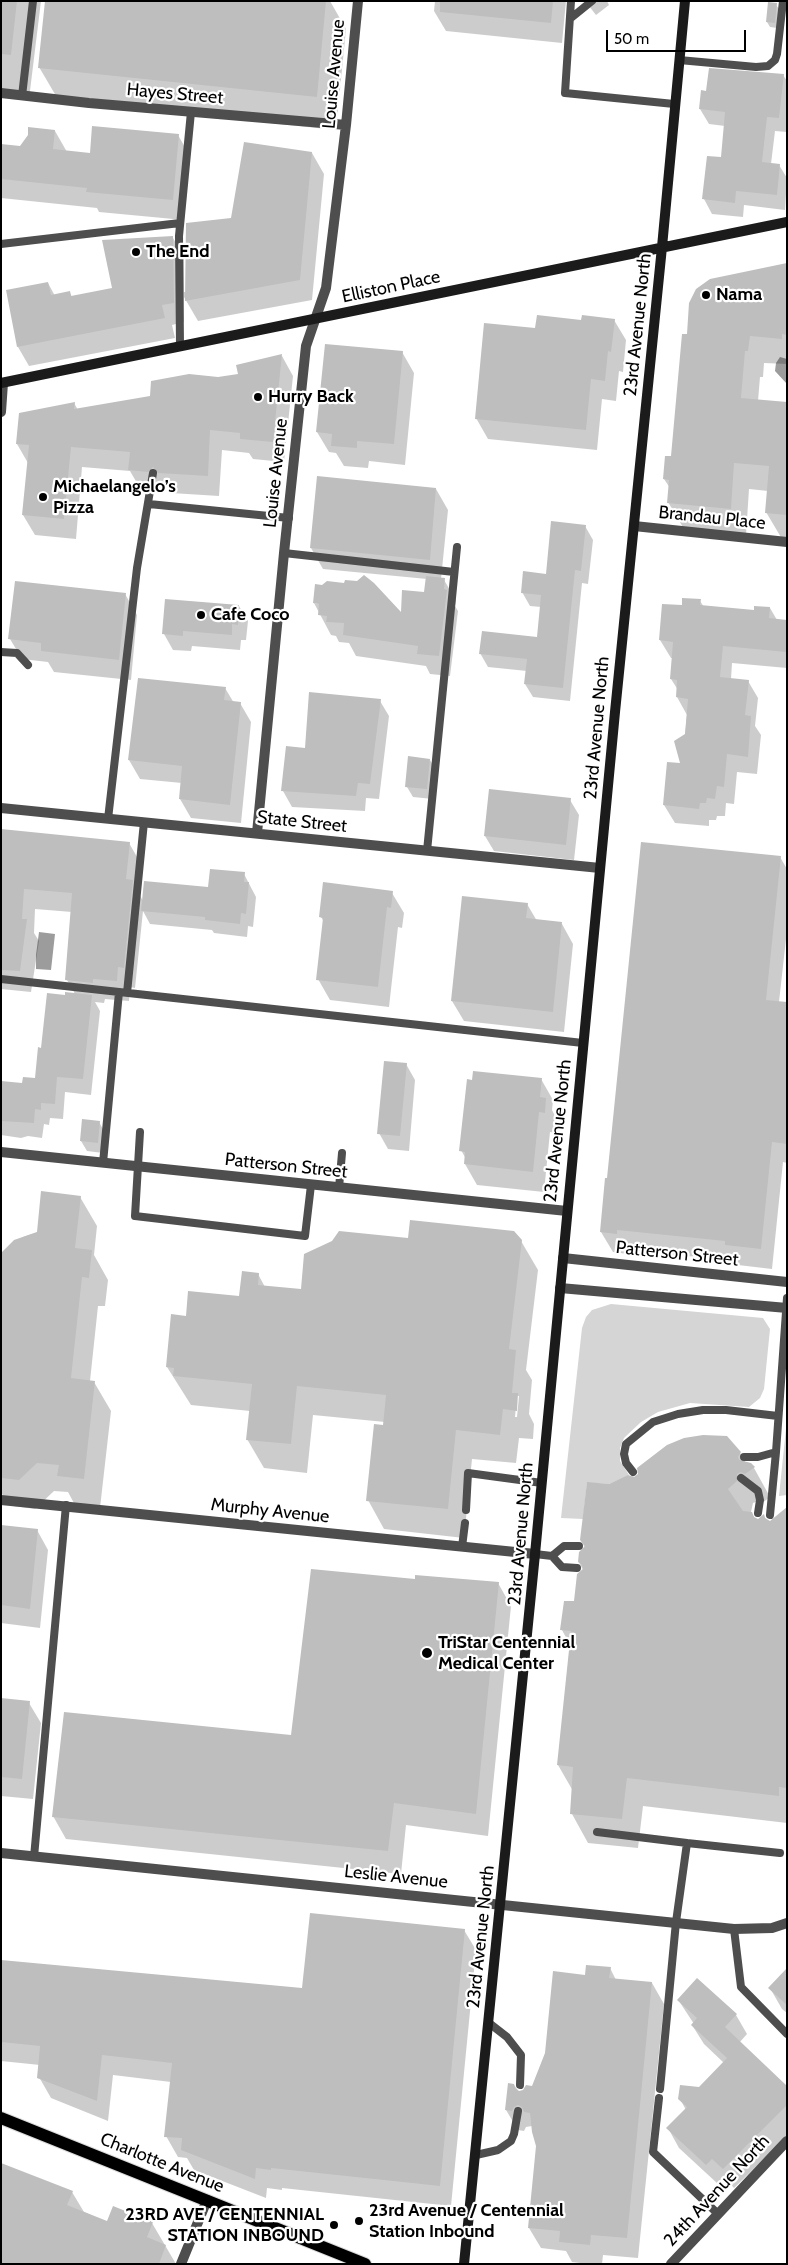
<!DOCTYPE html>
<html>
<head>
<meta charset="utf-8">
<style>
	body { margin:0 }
	#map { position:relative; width:788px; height:2265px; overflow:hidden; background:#fff; font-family:Cabin,sans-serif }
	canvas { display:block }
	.frame { position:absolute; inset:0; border:2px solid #000; pointer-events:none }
	.scale { position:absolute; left:606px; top:30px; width:140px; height:22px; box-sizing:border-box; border:2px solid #000; border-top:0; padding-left:6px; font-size:15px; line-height:18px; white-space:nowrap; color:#000; -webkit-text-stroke:4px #fff; paint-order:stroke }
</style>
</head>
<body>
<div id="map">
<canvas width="788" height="2265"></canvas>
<div class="frame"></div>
<div class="scale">50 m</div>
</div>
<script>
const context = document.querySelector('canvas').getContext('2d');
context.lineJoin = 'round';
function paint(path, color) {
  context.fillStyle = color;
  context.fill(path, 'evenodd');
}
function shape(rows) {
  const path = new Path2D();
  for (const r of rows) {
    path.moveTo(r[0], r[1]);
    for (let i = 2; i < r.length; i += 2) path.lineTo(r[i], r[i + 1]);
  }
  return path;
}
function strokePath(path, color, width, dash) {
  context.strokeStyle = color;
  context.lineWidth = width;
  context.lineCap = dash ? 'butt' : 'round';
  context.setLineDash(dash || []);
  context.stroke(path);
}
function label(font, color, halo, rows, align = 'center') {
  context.font = font + ' Cabin,sans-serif';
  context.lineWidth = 4.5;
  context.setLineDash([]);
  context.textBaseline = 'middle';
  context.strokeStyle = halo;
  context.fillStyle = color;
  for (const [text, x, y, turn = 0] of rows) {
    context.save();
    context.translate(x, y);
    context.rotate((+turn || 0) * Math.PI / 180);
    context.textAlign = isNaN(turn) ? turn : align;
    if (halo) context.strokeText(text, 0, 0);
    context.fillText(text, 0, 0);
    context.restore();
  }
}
const green = shape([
	[611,1304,763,1318,770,1329,764,1389,760,1398,749,1407,690,1403,658,1412,641,1422,624,1438,620,1448,620,1461,629,1475,609,1484,587,1483,583,1519,561,1518,582,1328,586,1317,592,1310],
	[787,1419,787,1495,779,1496]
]);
const water = shape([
	[780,357,787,359,787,384,775,371,776,363],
	[39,932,55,934,51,970,36,969,36,955]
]);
const shadow = shape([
	[1,1,41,1,29,99,1,96],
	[46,1,330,1,346,29,336,130,59,101,39,67],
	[435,1,566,1,562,43,446,31,434,11],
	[585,1,607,1,609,5,596,15],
	[769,4,776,5,779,9,777,28,770,27,767,22],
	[783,75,787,81,787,132,775,131,771,164,779,165,787,178,785,210,744,205,743,217,712,214,704,199,722,159,725,126,709,124,700,109,707,92],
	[55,131,67,152,91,155,178,135,190,156,184,220,99,212,97,208,1,198,1,145,20,147],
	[312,153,324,174,312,300,198,321,184,297,184,322,172,325,175,338,29,366,18,347,48,283,55,296,70,293,72,297,114,289,173,238,184,257,184,292,187,292],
	[787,264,787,364,764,363,763,377,760,377,758,401,787,404,787,539,782,539,766,512,768,491,749,489,746,535,684,529,668,502,670,488,664,479,672,457,688,336],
	[614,320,626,340,623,372,619,371,616,401,602,399,597,450,488,439,476,418,537,329,582,321],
	[402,352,414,373,405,465,369,461,368,468,344,466,336,453,329,452,317,432],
	[282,356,293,376,284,462,253,459,249,453,222,450,219,496,171,493,166,487,160,492,141,490,130,471,82,467,76,539,35,535,23,515,28,463,17,444,74,403,78,410,151,397,239,375],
	[436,489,448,510,441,579,444,580,456,600,455,606,458,611,450,676,430,674,426,666,356,656,349,643,339,642,336,636,331,635,314,603,402,616,425,594,427,579,323,569,311,548],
	[585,526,593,540,588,584,582,583,570,701,533,697,525,684,527,671,488,667,480,653,538,638,541,607,530,606,522,592,547,575],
	[125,594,137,615,131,680,54,672,48,662,22,659,10,639],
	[700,601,704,607,755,612,770,608,777,620,787,621,787,668,732,663,731,679,748,681,758,698,755,726,761,735,757,774,737,772,734,804,726,803,725,816,717,816,716,820,709,820,709,826,675,823,664,805,682,765,687,715,677,697,678,690,671,679,673,658,671,658,660,640,683,607],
	[239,606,248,621,246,640,241,640,240,650,192,646,191,651,173,650,164,634],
	[139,679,225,688,234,703,240,703,251,722,241,823,191,818,180,799,182,783,140,779,129,760],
	[380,701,389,716,379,799,366,798,365,811,292,807,283,791,306,750],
	[430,760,436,770,433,799,413,797,407,787],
	[570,800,579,815,574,860,494,851,485,836],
	[1,831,129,843,141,864,138,892,143,901,209,889,244,874,256,897,253,927,248,926,247,937,214,933,212,930,150,924,143,911,135,988,130,987,129,1001,105,999,104,1003,95,1002,100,1011,91,1095,65,1092,63,1119,50,1118,49,1125,44,1124,42,1138,28,1136,21,1138,1,1135,1,1083,23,1084,36,1080,42,1049,66,996,75,994,67,980,72,912,35,909,34,933,39,941,31,992,1,989],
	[780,857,787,869,787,930,779,1002,787,1003,787,1163,783,1162,772,1269,738,1265,736,1261,628,1250,628,1254,613,1252,601,1232,608,1180],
	[392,893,404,913,402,928,398,927,389,1007,330,1000,318,979,324,922,321,917],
	[527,904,537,921,562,924,573,944,564,1032,464,1021,452,1001],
	[406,1064,415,1080,409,1151,388,1149,379,1133],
	[541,1079,553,1100,552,1110,557,1120,556,1133,550,1132,544,1192,477,1185,465,1164,466,1159,461,1150],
	[99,1122,105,1133,103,1153,87,1151,81,1141],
	[80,1197,97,1226,94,1255,108,1280,105,1306,98,1306,90,1381,94,1382,111,1411,100,1508,75,1505,68,1492,54,1491,35,1509,13,1506,1,1493,1,1257,10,1245,23,1237,38,1232],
	[409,1239,521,1241,538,1270,526,1370,532,1380,529,1414,534,1424,533,1439,519,1438,516,1463,472,1459,464,1538,384,1529,368,1500,385,1422,313,1415,307,1473,264,1468,247,1439,250,1411,191,1405,167,1367,187,1317,240,1298,258,1274,265,1287,302,1290],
	[517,1396,519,1396,517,1417,515,1417],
	[740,1453,746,1463,754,1468,770,1497,762,1503,758,1501,753,1503,751,1512,755,1519,758,1520,764,1516,767,1521,772,1522,787,1509,787,1823,643,1806,638,1848,588,1843,572,1814,573,1791,558,1765,570,1645,562,1630,575,1603,583,1570,579,1562,585,1548,581,1540,610,1485],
	[1,1526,37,1530,48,1550,40,1628,1,1623],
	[416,1580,498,1583,511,1606,488,1836,406,1825,401,1874,66,1839,53,1816,292,1736],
	[1,1700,29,1703,41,1723,33,1799,1,1796],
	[464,1930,476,1950,451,2206,282,2188,282,2190,267,2188,266,2198,194,2170,187,2158,178,2157,166,2136,171,2082,113,2075,108,2121,51,2098,39,2077,40,2065,1,2061,1,1961,303,1990],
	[610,1968,616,1980,652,1983,664,2004,638,2258,603,2255,602,2264,588,2264,572,2262,566,2251,541,2248,529,2228,537,2145,532,2126,526,2127,524,2131,518,2130,506,2110,514,2085,519,2092,533,2087,587,1976],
	[787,1970,787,2013,782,2009,770,1988],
	[679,2001,736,2015,747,2034,739,2043,787,2088,787,2136,734,2188,724,2177,718,2184,679,2148,668,2128,686,2110,680,2099,700,2088,724,2063,704,2044,692,2025,694,2024],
	[72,2192,84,2212,108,2223,152,2223,176,2264,1,2264]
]);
const building = shape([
	[1,1,17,1,11,55,1,54],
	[45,1,326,1,317,97,38,68],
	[440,1,553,1,551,23,440,12],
	[768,2,777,3,775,23,766,22],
	[709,68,784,74,779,118,767,117,762,162,780,164,777,195,736,191,735,203,702,199,707,156,721,157,725,112,699,109,701,90,706,91],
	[92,126,179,134,173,200,86,192,87,188,1,179,1,144,20,146,28,135,28,127,55,130,53,149,90,153],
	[244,142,312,152,300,280,185,301,186,223,231,218],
	[173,236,174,303,162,305,165,318,17,347,6,290,48,282,51,295,70,291,71,296,112,288,102,240],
	[787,263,787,335,782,334,782,339,750,336,748,351,745,351,741,398,787,402,787,515,765,513,769,466,734,463,731,509,667,503,669,480,663,479,665,456,671,456,682,334,687,334,689,303,696,289,710,279],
	[537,315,581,320,582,315,615,319,611,352,608,351,605,381,591,379,586,430,475,419,484,323,535,328],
	[325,344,403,351,394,444,357,441,357,448,331,446,332,434,316,432],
	[282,354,273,442,240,439,240,433,210,430,208,476,158,473,153,467,148,472,128,470,130,452,71,447,64,519,22,515,29,445,16,444,19,413,75,402,74,409,150,396,151,381,189,374,218,377,238,374,236,365],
	[317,476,436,488,430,560,310,548],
	[551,521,586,525,581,571,575,570,563,688,524,684,527,659,479,654,482,631,537,637,541,595,521,593,523,571,546,574],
	[364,575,374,583,401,612,402,590,424,592,426,576,445,578,444,589,447,590,439,656,417,654,418,646,343,635,344,623,326,622,327,616,318,615,319,604,313,603,315,584,322,585,327,581,344,583,345,580,357,581],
	[15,581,126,593,119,660,41,651,41,643,8,639],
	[682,598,701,599,700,605,754,610,754,606,770,607,769,618,787,620,786,652,723,646,720,677,749,680,745,715,751,716,748,757,727,754,724,787,717,786,715,799,707,798,706,803,700,803,699,809,663,805,667,762,680,763,674,741,685,734,688,699,676,697,677,680,670,679,673,642,659,640,662,604,682,605],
	[165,599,239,605,238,625,232,624,232,635,183,631,183,636,162,634],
	[138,678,226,687,224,700,241,702,230,805,179,799,182,766,128,760],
	[309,692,381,699,370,784,358,783,356,796,281,791,286,746,305,748],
	[408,756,430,759,427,789,405,787],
	[489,789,571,798,566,845,484,836],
	[1,829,130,842,126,879,133,880,124,968,118,967,117,981,93,979,93,983,65,980,72,893,24,889,22,919,27,919,20,971,1,970],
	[641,842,781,856,766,1000,787,1002,787,1144,772,1142,761,1249,725,1245,725,1241,617,1230,617,1234,600,1232,605,1178,607,1178],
	[210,869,245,872,244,882,249,882,246,914,241,913,240,924,205,920,205,917,141,911,144,881,208,887],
	[323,882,393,891,391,908,387,907,378,987,316,980,323,918,319,917],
	[462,896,528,903,526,918,562,922,553,1012,451,1001],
	[65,992,92,995,83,1079,57,1077,55,1104,41,1103,41,1110,35,1109,34,1123,1,1121,1,1081,22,1083,23,1077,35,1078,38,1047,41,1048,47,993,65,995],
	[384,1061,407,1063,400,1136,377,1134],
	[473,1071,542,1078,540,1097,546,1098,545,1113,539,1112,533,1172,464,1164,465,1152,459,1151,467,1079,472,1080],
	[82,1119,100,1121,98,1143,80,1141],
	[41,1191,81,1196,75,1248,92,1250,89,1278,82,1277,71,1378,95,1381,84,1479,57,1476,59,1465,37,1463,19,1480,1,1478,1,1253,14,1240,37,1232],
	[410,1220,514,1231,522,1240,509,1349,516,1350,512,1393,518,1393,517,1411,503,1409,500,1435,456,1430,448,1509,366,1501,374,1424,383,1425,386,1395,297,1386,291,1444,246,1440,252,1384,173,1376,174,1368,166,1367,171,1314,186,1316,188,1291,239,1296,242,1271,259,1273,258,1285,301,1289,304,1254,332,1241,339,1231,408,1238],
	[703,1435,727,1436,741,1452,738,1457,739,1460,751,1463,755,1467,745,1474,741,1472,737,1474,737,1481,728,1489,743,1511,752,1512,754,1517,758,1519,764,1514,765,1518,770,1521,787,1507,787,1788,779,1787,779,1796,627,1778,622,1819,570,1814,573,1767,557,1765,571,1631,560,1630,564,1601,574,1601,577,1574,583,1569,582,1565,578,1562,579,1552,585,1546,580,1540,587,1482,609,1484,628,1475,634,1477,638,1474,637,1468,667,1445,684,1438],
	[1,1525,38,1529,30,1609,1,1605],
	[311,1569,415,1579,415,1575,499,1582,476,1814,394,1803,388,1851,52,1817,64,1712,291,1735],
	[1,1698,30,1701,22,1779,1,1777],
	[310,1913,465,1929,440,2186,271,2168,271,2170,256,2168,255,2179,181,2150,182,2138,164,2137,172,2063,102,2055,97,2101,37,2078,40,2046,1,2042,1,1960,302,1988],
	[586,1965,611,1967,609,1978,652,1982,627,2238,591,2235,590,2245,559,2242,560,2231,528,2228,536,2146,532,2132,530,2113,524,2112,522,2107,518,2105,514,2107,512,2111,505,2110,508,2083,514,2084,515,2088,519,2091,523,2090,526,2085,532,2086,545,2053,553,1971,585,1975],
	[787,1968,787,2005,768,1988],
	[697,1978,737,2014,725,2027,787,2086,787,2105,723,2169,712,2159,706,2165,666,2128,687,2107,678,2099,680,2085,699,2087,727,2058,691,2025,697,2018,677,2000],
	[1,2163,73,2191,67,2205,107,2221,113,2206,153,2222,147,2237,166,2245,159,2264,1,2264]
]);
const lane = shape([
	[571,1,565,93,674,104],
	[571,18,592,1],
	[679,60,756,67,768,66,775,60,777,54,783,1],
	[22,96,33,1],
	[1,244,180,223],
	[180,347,179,236,191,112],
	[149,504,289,518],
	[284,553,454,572],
	[1,652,17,653,28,665],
	[108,819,137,568,153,473],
	[427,851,457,547],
	[1,979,583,1043],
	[127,993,144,822],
	[140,1132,135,1216,305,1236,311,1185],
	[103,1163,119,992],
	[339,1188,342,1153],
	[744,1457,758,1457,776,1452,787,1298],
	[633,1472,626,1463,624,1454,626,1444,653,1422,678,1414,703,1410,726,1410,778,1416],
	[741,1478,758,1491,760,1500,758,1513],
	[466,1510,468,1473,542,1483],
	[770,1515,776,1452],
	[462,1547,465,1523],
	[535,1554,552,1556,562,1567,577,1568],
	[552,1556,564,1546,579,1546],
	[597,1832,687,1843],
	[34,1857,66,1505],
	[734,1929,741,1987,787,2034],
	[489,2023,507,2037,521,2055,520,2085],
	[660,2089,676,1922,687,1843,780,1853],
	[659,2098,653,2152,717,2213],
	[476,2155,498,2150,511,2141,514,2134,518,2111]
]);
const street = shape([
	[1,93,89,103,346,125],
	[1,412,3,383],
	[634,526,787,542],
	[1,808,600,868],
	[257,833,284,553,306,346,326,288,346,125,358,1],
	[1,1152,567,1211],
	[563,1258,787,1282],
	[560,1288,787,1308],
	[1,1500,535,1554],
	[1,1853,734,1929,772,1928,787,1923],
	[181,2264,207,2200],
	[671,2264,787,2141]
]);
const secondary = shape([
	[1,383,787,222],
	[464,2264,535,1554,615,712,662,247,685,1]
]);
const primary = shape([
	[1,2118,365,2264]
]);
const markers = [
	[136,252,5,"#000"],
	[706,295,5,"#000"],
	[258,397,5,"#000"],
	[43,497,5,"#000"],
	[201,615,5,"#000"],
	[427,1653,6,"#000"],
	[359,2221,5,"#000"],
	[334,2225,5,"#000"]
];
const streetNames = [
	["Louise Avenue",334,74,-85],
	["Hayes Street",175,94,5],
	["Elliston Place",391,287,-12],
	["23rd Avenue North",638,325,-84],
	["Louise Avenue",276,473,-84],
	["Brandau Place",712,518,6],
	["23rd Avenue North",597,728,-85],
	["State Street",302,822,6],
	["23rd Avenue North",558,1131,-84],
	["Patterson Street",286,1166,6],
	["Patterson Street",677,1254,6],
	["Murphy Avenue",270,1511,6],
	["23rd Avenue North",521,1534,-85],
	["Leslie Avenue",396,1877,6],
	["23rd Avenue North",481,1937,-84],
	["Charlotte Avenue",162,2163,22],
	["24th Avenue North",717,2191,-47]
];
const poiNames = [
	["The End",146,252],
	["Nama",716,295],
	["Hurry Back",268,397],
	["Michaelangelo’s",53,487],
	["Pizza",53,508],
	["Cafe Coco",211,615],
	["TriStar Centennial",438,1643],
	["Medical Center",438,1664],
	["23rd Avenue / Centennial",369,2211],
	["Station Inbound",369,2232],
	["23RD AVE / CENTENNIAL",324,2215,"right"],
	["STATION INBOUND",324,2236,"right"]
];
paint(green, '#d5d5d5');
paint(water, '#9c9c9c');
paint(shadow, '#0003');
paint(building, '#bebebe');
strokePath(primary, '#dbdbdb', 14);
strokePath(lane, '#4e4e4e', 8);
strokePath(street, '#4e4e4e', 10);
strokePath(secondary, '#1b1b1b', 10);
strokePath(primary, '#000', 12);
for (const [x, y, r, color] of markers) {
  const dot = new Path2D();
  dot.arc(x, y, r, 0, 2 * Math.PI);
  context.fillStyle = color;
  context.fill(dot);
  strokePath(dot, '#fff', 2);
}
label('18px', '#000', '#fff', streetNames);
label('bold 18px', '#000', '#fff', poiNames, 'left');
</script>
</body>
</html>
